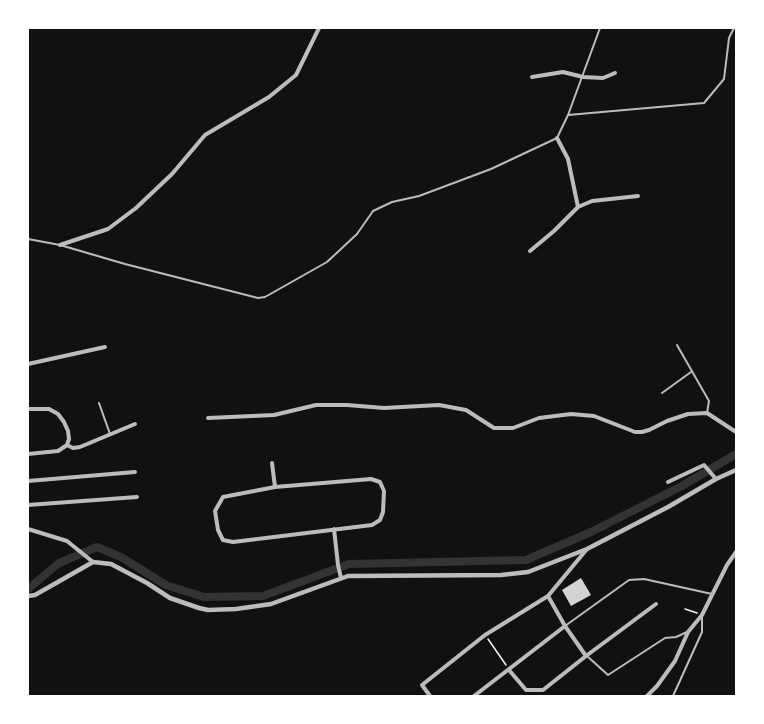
<!DOCTYPE html>
<html>
<head>
<meta charset="utf-8">
<style>
	body { margin:0 }
	#map { position:relative; width:764px; height:724px; overflow:hidden; background:#111; font-family:"Golos Text",sans-serif }
	canvas { display:block }
	.frame { position:absolute; inset:0; border:29px solid #fff; pointer-events:none }
</style>
</head>
<body>
<div id="map">
<canvas width="764" height="724"></canvas>
<div class="frame"></div>
</div>
<script>
const context = document.querySelector('canvas').getContext('2d');
context.lineJoin = 'round';
function shape(rows) {
  const path = new Path2D();
  for (const r of rows) {
    path.moveTo(r[0], r[1]);
    for (let i = 2; i < r.length; i += 2) path.lineTo(r[i], r[i + 1]);
  }
  return path;
}
function strokePath(path, color, width, dash) {
  context.strokeStyle = color;
  context.lineWidth = width;
  context.lineCap = dash ? 'butt' : 'round';
  context.setLineDash(dash || []);
  context.stroke(path);
}
function paint(path, color) {
  context.fillStyle = color;
  context.fill(path, 'evenodd');
}
const canal = shape([
	[28,589,59,563,97,547,121,557,166,585,204,597,263,596,349,564,526,560,591,532,682,486,736,454]
]);
const building = shape([
	[581,578,591,595,571,606,562,590]
]);
const path = shape([
	[685,609,697,613],
	[488,639,506,665]
]);
const service = shape([
	[568,115,704,103,724,79,729,38,734,28],
	[28,239,60,245,125,264,258,298,265,297,327,262,357,234,373,211,392,202,419,196,491,169,557,138,568,115,600,28],
	[677,345,709,401,707,413],
	[662,393,691,372],
	[99,403,110,434],
	[565,626,629,580,644,579,712,594],
	[587,656,608,675,665,638,676,637,687,632],
	[673,696,702,632,702,616]
]);
const minor = shape([
	[532,77,563,72,583,77,603,78,615,73],
	[578,207,592,201,638,196],
	[60,245,108,229,136,208,172,174,205,135,269,97,296,75,319,28],
	[530,251,554,231,578,207,568,159,557,138],
	[28,364,105,347],
	[28,409,49,409,58,414,64,422,68,431,69,439,67,445,58,451,28,454],
	[208,418,274,415,316,405,347,405,384,408,439,405,466,410,494,428,513,428,539,418,571,414,594,416,635,432,642,432,649,430,667,421,688,414,707,413,736,432],
	[67,445,73,448,80,447,135,424],
	[272,463,275,487,223,497,215,511,218,530,223,540,233,542,372,525,380,520,383,512,384,491,380,482,371,479,275,487],
	[28,481,135,472],
	[668,482,704,465,716,479],
	[28,505,137,497],
	[28,529,67,541,93,562],
	[334,529,338,565,341,578],
	[565,626,586,656,656,604],
	[509,670,526,690,543,690,586,656],
	[430,696,422,685,485,635,548,596,587,549],
	[474,696,565,626,548,596],
	[647,696,657,686,675,661,688,632,702,615,727,565,736,552]
]);
const tertiary = shape([
	[28,596,35,595,93,562,111,564,147,583,170,598,199,608,208,610,236,609,271,604,348,576,501,575,528,572,587,549,668,507,716,479,736,470]
]);
strokePath(canal, '#333', 8);
paint(building, '#d3d3d3');
strokePath(path, '#f5f5f5', 1.5);
strokePath(service, '#bcbcbc', 2);
strokePath(minor, '#bcbcbc', 4);
strokePath(tertiary, '#bcbcbc', 4.5);
</script>
</body>
</html>
